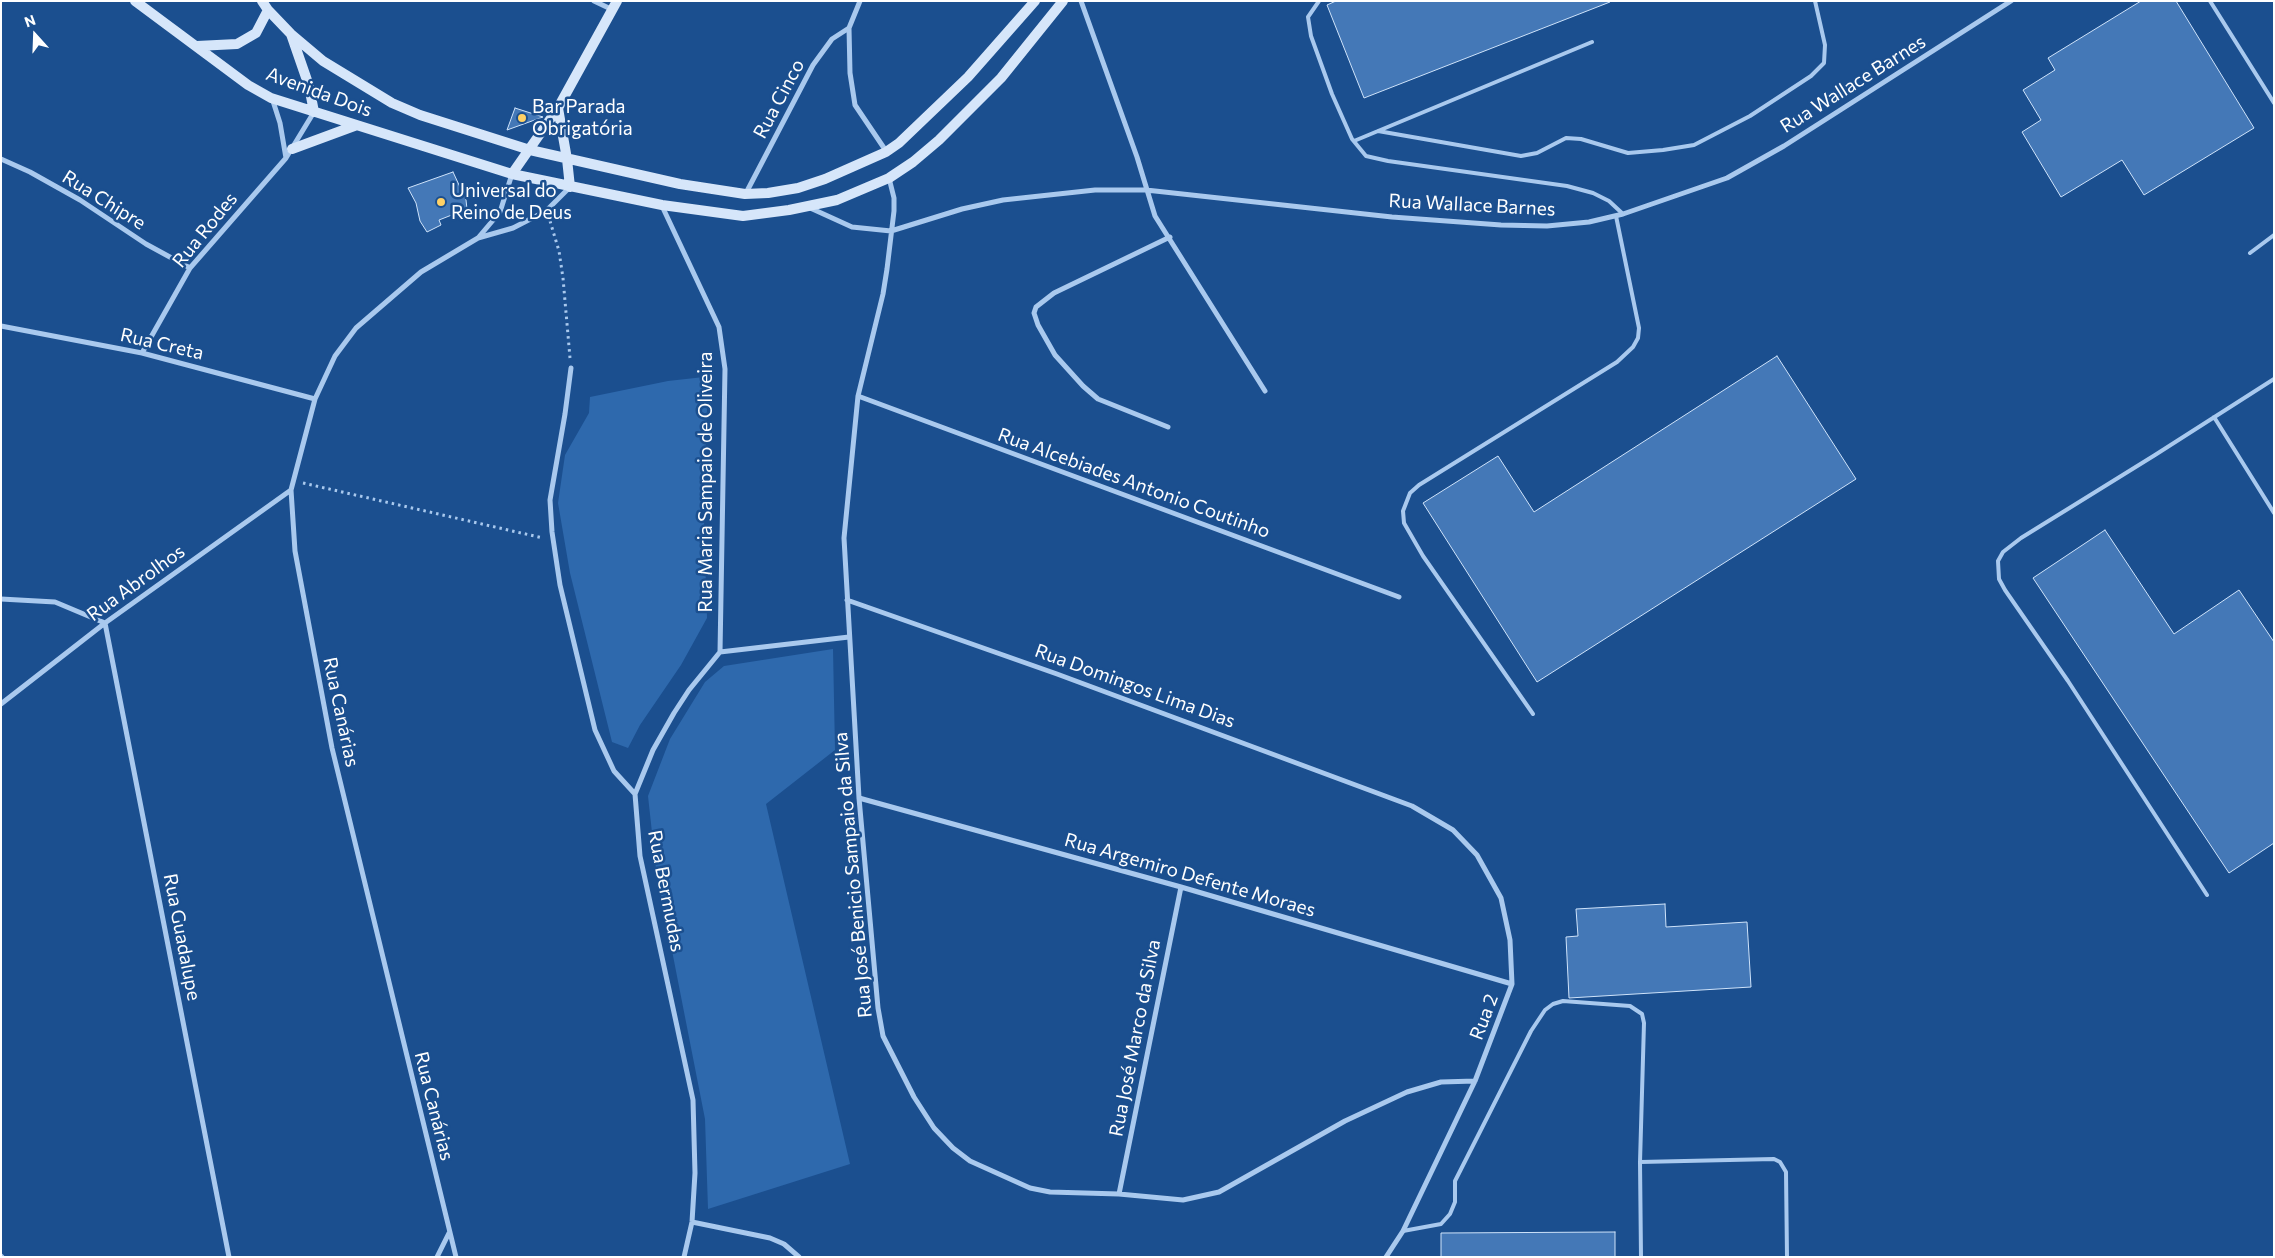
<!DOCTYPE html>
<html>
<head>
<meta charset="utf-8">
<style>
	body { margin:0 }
	#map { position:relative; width:2275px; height:1258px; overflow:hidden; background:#1b4f8f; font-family:Commissioner,sans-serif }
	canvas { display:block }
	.frame { position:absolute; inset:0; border:2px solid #fff; pointer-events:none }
	.north { position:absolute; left:10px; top:10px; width:50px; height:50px; -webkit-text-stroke:4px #1b4f8f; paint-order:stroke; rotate:340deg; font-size:14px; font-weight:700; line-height:20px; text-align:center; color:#fff }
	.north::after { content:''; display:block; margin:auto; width:18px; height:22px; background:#fff; clip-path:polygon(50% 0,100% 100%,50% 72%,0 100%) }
</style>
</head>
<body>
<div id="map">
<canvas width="2275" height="1258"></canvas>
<div class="frame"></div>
<div class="north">N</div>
</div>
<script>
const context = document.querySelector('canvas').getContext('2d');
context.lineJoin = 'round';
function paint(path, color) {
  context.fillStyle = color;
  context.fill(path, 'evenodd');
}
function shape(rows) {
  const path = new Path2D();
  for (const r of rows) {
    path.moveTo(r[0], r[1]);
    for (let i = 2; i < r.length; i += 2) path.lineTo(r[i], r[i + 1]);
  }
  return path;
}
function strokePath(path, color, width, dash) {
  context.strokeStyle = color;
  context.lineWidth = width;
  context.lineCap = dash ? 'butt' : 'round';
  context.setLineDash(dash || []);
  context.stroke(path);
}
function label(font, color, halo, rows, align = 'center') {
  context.font = font + ' Commissioner,sans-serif';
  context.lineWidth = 5;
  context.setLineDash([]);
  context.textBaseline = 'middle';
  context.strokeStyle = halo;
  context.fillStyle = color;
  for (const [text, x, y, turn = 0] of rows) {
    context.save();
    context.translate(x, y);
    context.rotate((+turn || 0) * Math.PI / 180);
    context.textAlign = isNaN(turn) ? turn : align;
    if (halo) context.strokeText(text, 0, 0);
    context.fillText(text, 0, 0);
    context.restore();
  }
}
const green = shape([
	[704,377,707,408,704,520,707,618,681,665,640,725,628,748,612,742,570,573,558,503,565,455,589,413,590,397,668,381],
	[833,649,835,750,766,804,850,1164,708,1209,705,1119,656,869,648,796,670,739,705,682,724,666]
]);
const building = shape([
	[1336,1,1610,1,1610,2,1364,98,1327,5,1336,1],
	[2141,1,2176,1,2254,128,2144,195,2122,160,2061,197,2022,132,2041,120,2023,90,2055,70,2048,58,2141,1],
	[515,108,543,117,507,130,515,108],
	[453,172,466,200,467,209,439,220,441,225,427,232,420,221,416,203,408,188,453,172],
	[1777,356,1856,479,1537,682,1423,503,1498,456,1534,512,1777,356],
	[2105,530,2174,634,2239,590,2274,642,2274,843,2229,873,2033,578,2105,530],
	[1665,904,1666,927,1747,922,1751,987,1569,998,1566,937,1578,936,1576,909,1665,904],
	[1615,1232,1615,1257,1441,1257,1441,1233,1615,1232]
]);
const path = shape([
	[550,221,559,251,563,278,570,358],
	[303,483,543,538]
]);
const lane = shape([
	[1319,1,1308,17,1311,36,1332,94,1352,139,1366,156,1388,161,1567,186,1593,193,1609,201,1623,214],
	[2210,1,2274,103],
	[1378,131,1521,156,1537,153,1566,138,1581,139,1628,153,1663,150,1694,145,1750,116,1811,76,1824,63,1825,45,1815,1],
	[1354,141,1592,42],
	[2250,253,2274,235],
	[2214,417,2274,513],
	[1533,714,1423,556,1404,523,1403,511,1410,493,1419,485,1617,362,1633,347,1638,338,1639,328,1616,216],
	[2207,895,2068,681,2005,590,1999,579,1998,561,2003,552,2021,538,2155,455,2274,379],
	[1640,1162,1774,1159,1780,1162,1786,1172,1787,1257],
	[1403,1231,1441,1224,1450,1214,1455,1202,1455,1181,1531,1031,1545,1010,1553,1004,1563,1001,1630,1006,1642,1014,1644,1023,1640,1162,1641,1257]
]);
const street = shape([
	[594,1,613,10],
	[860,1,849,28,850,73,855,105,886,151],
	[1081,1,1137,157,1155,216,1265,391],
	[272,98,280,123,286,158],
	[1,159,30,172,80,200,146,244,190,268],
	[889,178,894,198,894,211,887,269,883,294,858,396,844,538,859,798,878,1008,883,1036,914,1097,934,1128,953,1148,970,1161,1030,1188,1050,1192,1119,1194,1183,1200,1219,1192,1345,1121,1407,1092,1441,1082,1475,1081],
	[746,193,813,65,832,39,849,28],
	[662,206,719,327,725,369,720,652],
	[808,207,852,227,891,231,962,209,1003,200,1095,190,1146,190,1392,217,1501,225,1547,226,1589,222,1623,214,1727,178,1784,146,2011,1],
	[478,238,500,212,512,174],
	[1,326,142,353,315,399],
	[142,353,190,268,286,158,314,112],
	[571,368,565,414,550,500,552,532,560,585,595,730,614,771,635,794],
	[858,396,1399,597],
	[1168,427,1098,399,1083,386,1055,355,1038,325,1034,313,1036,307,1054,293,1170,237],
	[1,599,55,602,105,623,229,1257],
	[847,600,1057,674,1412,806,1453,830,1477,855,1501,898,1510,940,1512,984,1475,1081,1403,1231,1386,1257],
	[1,704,105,623,291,490],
	[859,798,1181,887,1512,984],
	[1119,1194,1181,887],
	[692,1222,770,1238,784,1244,799,1257],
	[1,1256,2,1257],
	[437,1257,449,1233],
	[456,1257,332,748,295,551,291,490,315,399,335,356,356,328,421,272,478,238,513,228,546,211,570,187],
	[684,1257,692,1222,695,1173,693,1100,640,856,635,794,653,750,674,713,689,690,720,652,849,637]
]);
const secondary = shape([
	[135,1,248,85,271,98,512,174,662,205,743,216,789,210,837,200,889,178,913,162,939,140,1001,78,1063,1],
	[262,1,268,10,291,34,323,61,392,103,420,115,530,150,680,184,745,194,768,193,798,188,825,179,886,152,899,143,968,77,1035,1],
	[291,34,309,86,314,112],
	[197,46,237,44,256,33,268,10],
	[558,108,567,159,570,187],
	[292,149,357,125],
	[512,174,558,108,617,1]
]);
const markers = [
	[522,118,5,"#ffd166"],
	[441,202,5,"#ffd166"]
];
const streetNames = [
	["Rua Wallace Barnes",1853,84,-32],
	["Avenida Dois",319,92,20],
	["Rua Cinco",779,99,-62],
	["Rua Chipre",104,200,32],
	["Rua Wallace Barnes",1472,205,3],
	["Rua Rodes",205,230,-51],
	["Rua Creta",162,344,13],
	["Rua Maria Sampaio de Oliveira",706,482,-90],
	["Rua Alcebiades Antonio Coutinho",1134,483,20],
	["Rua Abrolhos",136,583,-36],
	["Rua Domingos Lima Dias",1135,686,20],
	["Rua Canárias",341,712,78],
	["Rua José Benicio Sampaio da Silva",853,875,-95],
	["Rua Argemiro Defente Moraes",1190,875,16],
	["Rua Bermudas",666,891,79],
	["Rua Guadalupe",182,937,79],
	["Rua 2",1484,1017,-69],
	["Rua José Marco da Silva",1135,1038,-79],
	["Rua Canárias",434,1106,76]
];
const poiNames = [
	["Bar Parada",532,107],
	["Obrigatória",532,129],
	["Universal do",451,191],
	["Reino de Deus",451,213]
];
paint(green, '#2e69ad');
paint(building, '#4478b7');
strokePath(building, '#cfe3fa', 1);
strokePath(path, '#a9c9ee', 3, [2.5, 4]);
strokePath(lane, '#a9c9ee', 4);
strokePath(street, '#a9c9ee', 5);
strokePath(secondary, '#d6e6fa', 10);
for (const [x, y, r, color] of markers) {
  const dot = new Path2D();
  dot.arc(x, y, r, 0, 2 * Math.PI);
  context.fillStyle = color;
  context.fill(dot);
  strokePath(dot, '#1b4f8f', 2);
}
label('19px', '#fff', '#1b4f8f', streetNames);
label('19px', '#fff', '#1b4f8f', poiNames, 'left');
</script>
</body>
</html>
